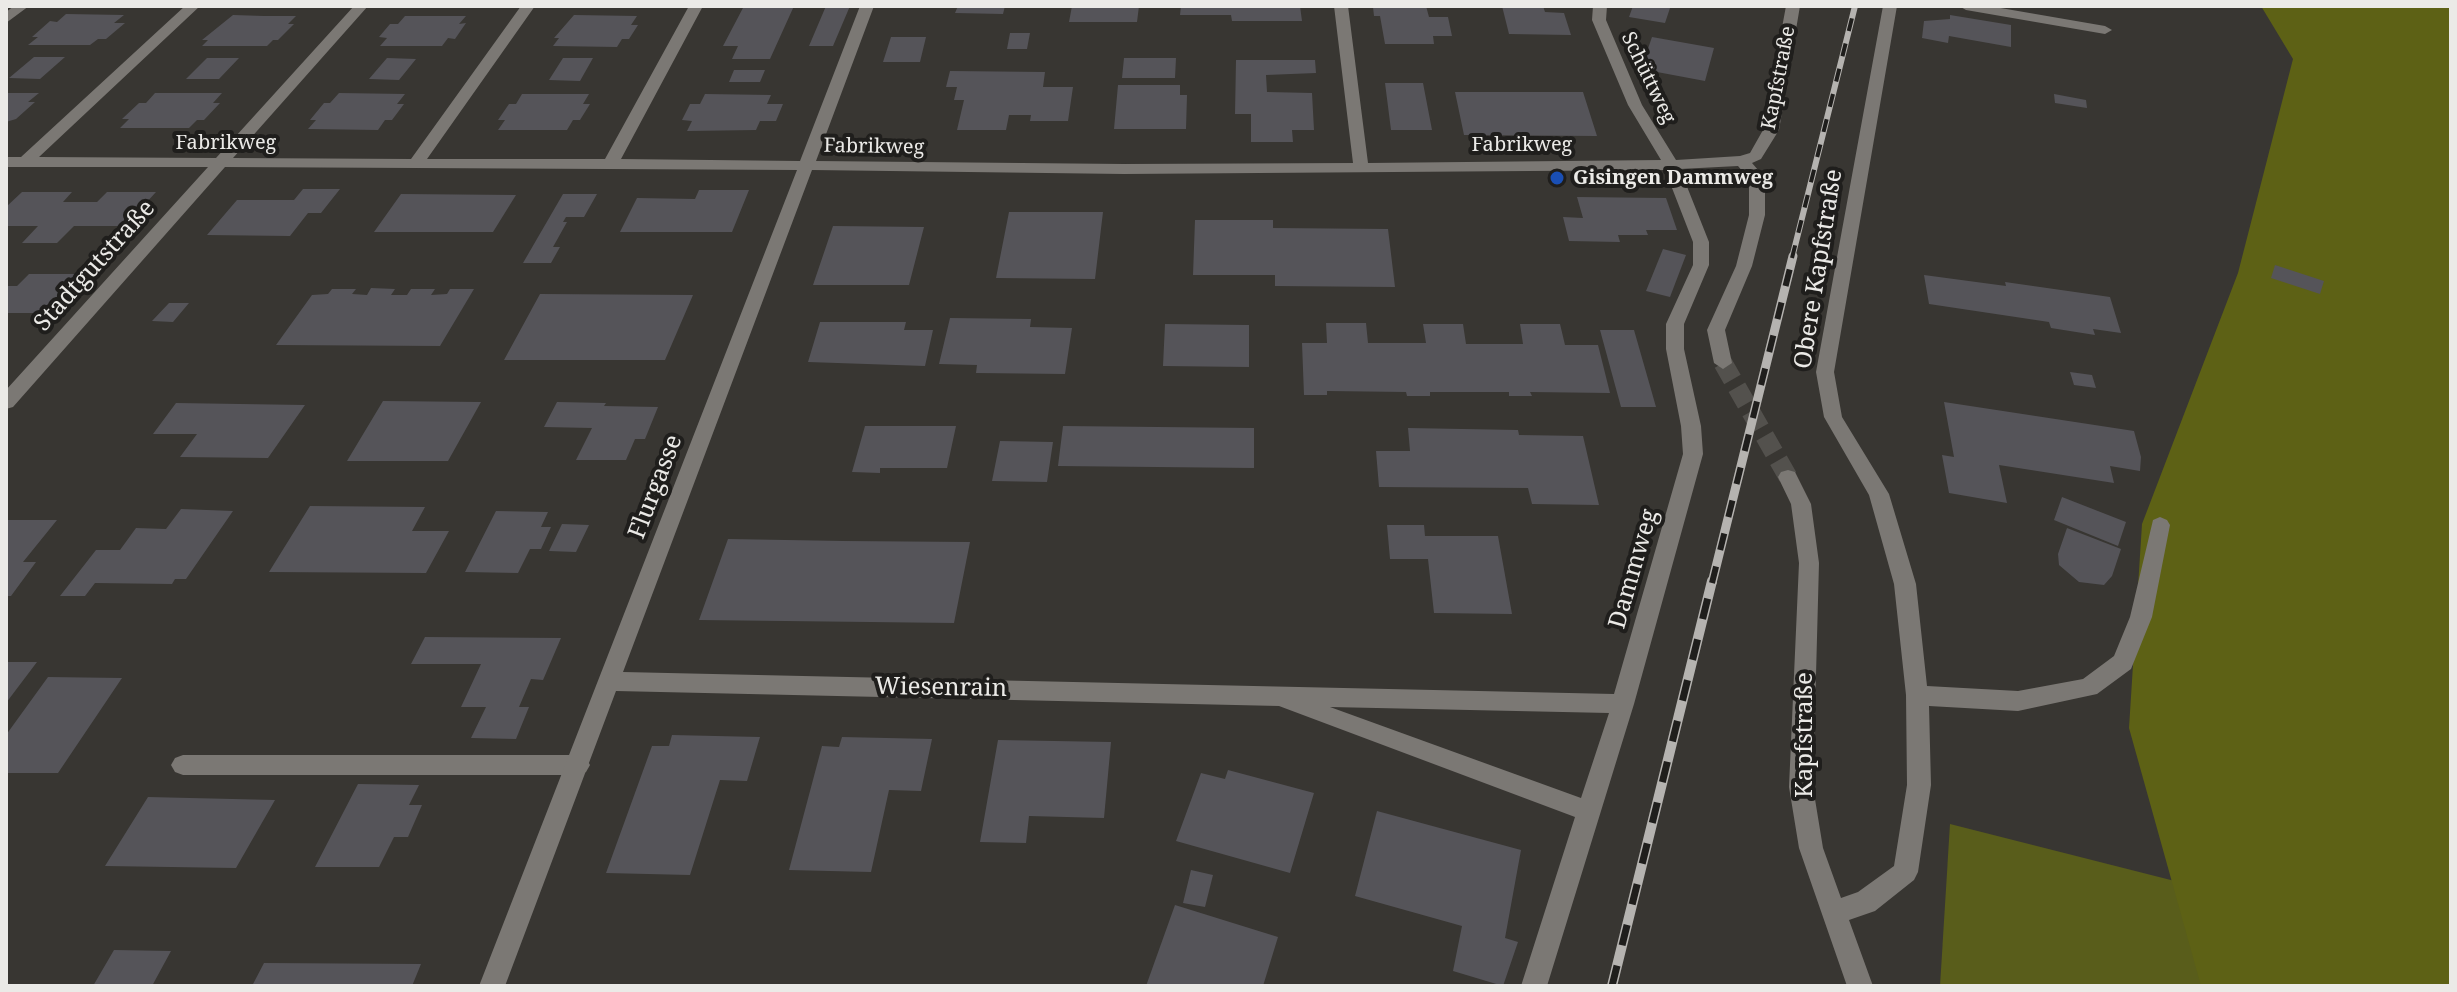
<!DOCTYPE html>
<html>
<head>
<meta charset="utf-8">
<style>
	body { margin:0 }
	#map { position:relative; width:2457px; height:992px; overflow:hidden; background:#383632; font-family:"Noto Serif",serif }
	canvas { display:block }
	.frame { position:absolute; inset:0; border:8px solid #ebeae7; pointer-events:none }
</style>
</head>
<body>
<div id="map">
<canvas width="2457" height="992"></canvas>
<div class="frame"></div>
</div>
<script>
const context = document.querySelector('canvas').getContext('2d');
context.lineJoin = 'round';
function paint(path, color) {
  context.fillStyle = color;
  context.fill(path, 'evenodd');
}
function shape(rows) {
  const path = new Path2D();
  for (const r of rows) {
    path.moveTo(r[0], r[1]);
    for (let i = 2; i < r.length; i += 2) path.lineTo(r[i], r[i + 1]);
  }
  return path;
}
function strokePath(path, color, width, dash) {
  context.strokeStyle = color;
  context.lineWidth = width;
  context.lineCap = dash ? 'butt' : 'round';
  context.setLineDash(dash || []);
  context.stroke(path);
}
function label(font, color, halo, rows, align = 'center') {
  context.font = font + ' "Noto Serif",serif';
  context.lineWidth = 8;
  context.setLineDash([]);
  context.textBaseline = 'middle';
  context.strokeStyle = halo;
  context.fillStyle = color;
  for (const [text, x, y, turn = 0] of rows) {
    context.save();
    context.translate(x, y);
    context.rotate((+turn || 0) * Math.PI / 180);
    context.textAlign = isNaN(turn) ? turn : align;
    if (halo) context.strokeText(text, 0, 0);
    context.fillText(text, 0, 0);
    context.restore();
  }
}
const green = shape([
	[1950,824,2226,894,2253,986,1940,986]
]);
const forest = shape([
	[2261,6,2451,6,2451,986,2201,986,2129,728,2142,524,2238,273,2293,59]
]);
const building = shape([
	[744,6,794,6,770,59,732,59,738,46,723,46],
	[826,6,850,6,833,46,809,46],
	[958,6,1005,6,1003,14,955,13],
	[1072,6,1139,6,1137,22,1069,22],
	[1181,6,1300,6,1302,21,1232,21,1231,15,1180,15],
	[1426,6,1429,17,1448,17,1452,36,1433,36,1434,44,1385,44,1380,16,1374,16,1373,7],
	[1502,6,1543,6,1545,12,1564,13,1571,35,1509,34],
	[1633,6,1658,6,1670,8,1665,23,1629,17],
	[66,14,124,15,114,23,125,23,106,39,98,39,90,45,28,45,38,37,32,37,50,21,57,22],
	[233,15,264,16,296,16,288,24,294,24,278,40,273,40,267,46,202,46,208,40,202,40],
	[574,15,637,16,631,25,638,25,629,39,622,39,617,47,553,46,559,38,554,38],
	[1950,15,2011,25,2011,47,1949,36,1948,43,1922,38,1924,21,1950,19],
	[405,16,466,16,459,24,466,23,455,39,448,38,442,46,380,46,387,38,379,37,390,24,398,24],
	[1010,33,1030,33,1027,49,1007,49],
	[891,37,926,37,920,62,883,62],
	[1652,37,1714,48,1705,81,1641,69],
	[34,57,65,57,40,79,9,78],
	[207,58,239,58,219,79,186,79],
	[387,58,416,59,399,80,369,79],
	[563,58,593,58,580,81,549,80],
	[1124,58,1176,58,1175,78,1122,78],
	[1236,60,1315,60,1316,73,1266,75,1267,92,1312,93,1314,130,1292,130,1293,142,1251,142,1251,114,1235,114],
	[734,70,765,70,760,82,729,82],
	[950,71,1045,72,1043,87,1073,87,1068,121,1030,121,1031,115,1009,115,1006,130,957,130,964,100,954,100,957,87,946,87],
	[1385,83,1423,83,1432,130,1391,130],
	[1118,85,1180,85,1180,95,1187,95,1186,129,1114,129],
	[1455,92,1583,92,1597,136,1464,135],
	[6,93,39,93,28,102,35,102,16,119,6,122],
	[155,93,222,93,213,103,220,103,204,120,197,120,189,128,120,128,129,119,122,119,139,103,146,103],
	[339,93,405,94,397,104,404,104,392,120,385,120,378,130,308,129,316,120,310,120,324,103,330,103],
	[522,94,589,94,583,104,590,104,580,120,573,120,567,130,498,130,505,120,498,120,509,104,516,104],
	[705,94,771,95,767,104,783,104,776,121,760,121,756,130,687,131,692,121,682,120,690,104,700,104],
	[2054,94,2086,100,2087,108,2055,103],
	[303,189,340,189,321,213,308,213,290,236,207,235,237,200,294,200],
	[699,190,749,190,732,232,620,232,637,198,695,199],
	[22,192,72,192,63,202,97,202,107,192,156,192,125,226,74,226,57,243,22,243,38,226,6,226,6,207],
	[401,194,516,195,493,232,374,232],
	[563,194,597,194,584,217,566,217,563,222,567,222,553,247,560,247,551,263,523,263],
	[1577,197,1666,198,1677,230,1646,230,1648,235,1618,235,1620,242,1569,241,1563,217,1583,218],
	[1009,212,1103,212,1095,279,996,278],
	[1195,220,1273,220,1273,228,1388,229,1395,287,1275,286,1275,275,1193,275],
	[833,226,924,227,909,285,813,285],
	[1663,249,1686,255,1670,297,1646,291],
	[2275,265,2324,281,2320,294,2271,278],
	[29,274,79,274,42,313,6,313,6,286,17,286],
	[1924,275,2006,286,2005,282,2110,297,2121,333,2093,329,2095,335,2051,328,2049,322,1929,304],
	[371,288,395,289,391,295,407,295,411,289,435,289,431,295,447,294,450,289,474,289,440,346,276,345,312,295,328,294,332,289,356,289,352,294,367,295],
	[540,294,693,295,665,360,504,360],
	[169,303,189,303,173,322,152,321],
	[950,318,1031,319,1030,327,1072,328,1065,374,976,373,977,365,939,364],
	[820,322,906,322,904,330,933,330,925,366,808,362],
	[1326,323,1366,323,1368,343,1426,343,1423,324,1463,324,1466,344,1523,344,1520,324,1560,324,1565,345,1598,345,1610,393,1530,392,1532,396,1509,396,1509,392,1430,392,1430,396,1407,396,1406,392,1327,391,1327,395,1304,395,1302,343,1327,343],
	[1165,324,1249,325,1249,367,1163,366],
	[1600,330,1634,330,1656,407,1621,407],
	[2070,372,2092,375,2096,388,2074,385],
	[383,401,481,402,448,461,347,461],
	[557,402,606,403,604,406,658,407,645,439,635,439,626,460,576,460,592,428,544,427],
	[1944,402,2134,431,2141,457,2140,471,2110,466,2114,483,1999,465,2007,503,1949,493,1942,455,1954,457],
	[176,403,305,405,268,458,180,457,197,434,153,434],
	[865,426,956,426,947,468,880,468,880,473,852,472],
	[1063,426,1254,428,1254,468,1058,466],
	[1408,428,1518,430,1519,435,1583,436,1599,505,1532,504,1528,488,1379,487,1376,451,1410,451],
	[1000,441,1053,442,1047,482,992,481],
	[2062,497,2126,522,2118,546,2054,520],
	[310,506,425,507,412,531,449,531,426,573,269,572],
	[181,509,233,511,186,579,175,579,172,584,95,583,85,596,60,596,96,550,120,550,136,528,166,529],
	[496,511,548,512,541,527,551,527,541,549,530,549,518,573,465,572],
	[6,520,57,520,23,562,36,562,11,596,6,596],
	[562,524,589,525,576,552,549,551],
	[1387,525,1424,525,1425,536,1498,536,1512,614,1434,613,1428,559,1390,559],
	[2067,528,2121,549,2112,576,2104,585,2079,582,2059,565,2058,554],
	[728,539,844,541,970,542,954,623,699,620],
	[425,637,561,638,543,680,531,679,519,707,529,707,516,739,471,738,486,707,461,707,481,664,411,664],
	[6,662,37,662,6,703],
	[48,677,122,678,58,773,6,773,6,735],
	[672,735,760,737,747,781,720,780,690,875,606,873,652,746,669,746],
	[842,737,932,739,921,791,889,790,871,872,789,870,822,746,839,747],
	[998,740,1111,742,1104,818,1029,816,1026,843,980,842],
	[1228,770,1314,793,1290,873,1176,841,1201,773,1225,779],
	[358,784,419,785,409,805,422,805,408,837,394,837,379,867,315,867],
	[148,797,275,800,236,868,105,866],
	[1377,811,1521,850,1505,938,1518,942,1503,986,1453,971,1462,926,1355,896],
	[1191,870,1213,875,1205,907,1183,903],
	[1175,905,1278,937,1263,986,1146,986],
	[114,950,171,951,152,986,93,986],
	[264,963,421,964,412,986,252,986]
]);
const minorTunnel = shape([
	[1723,363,1788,477]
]);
const service = shape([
	[183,755,578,755,586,758,590,765,586,772,578,775,183,775,175,772,171,765,175,758,183,755]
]);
const minor = shape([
	[185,6,200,6,39,157,216,158,354,6,368,6,233,158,411,159,521,6,535,6,427,159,605,159,689,6,703,6,621,159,800,161,860,6,874,6,816,161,1124,164,1353,163,1334,6,1348,6,1368,163,1661,160,1628,105,1592,20,1593,6,1607,6,1606,20,1642,105,1676,160,1740,156,1750,153,1763,130,1786,6,1800,6,1779,130,1761,159,1752,163,1765,178,1765,215,1752,266,1725,330,1732,363,1723,369,1714,363,1707,330,1736,266,1749,215,1749,179,1738,166,1680,169,1709,242,1709,265,1684,324,1684,349,1701,426,1703,454,1634,704,1547,986,1521,986,1575,817,1279,706,616,691,505,986,479,986,797,170,225,167,13,407,6,409,6,390,208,167,6,167,6,157,21,157,185,6],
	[812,170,1124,174,1665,170,1693,242,1693,265,1666,324,1666,349,1681,426,1683,454,1614,694,623,672,812,170],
	[1330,707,1609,713,1581,798,1330,707],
	[1883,6,1897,6,1834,372,1842,417,1889,494,1916,584,1927,686,2018,691,2083,679,2114,656,2130,617,2153,520,2160,517,2167,520,2170,525,2152,617,2131,669,2097,694,2018,711,1929,706,1931,785,1918,872,1914,880,1875,911,1849,920,1873,986,1847,986,1799,848,1789,787,1799,563,1791,504,1778,477,1781,472,1788,470,1795,472,1811,504,1819,563,1813,787,1823,848,1841,898,1858,892,1894,866,1907,785,1906,695,1894,584,1869,495,1824,417,1816,372,1883,6],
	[1959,6,1989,6,2105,26,2112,30,2105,34,1966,10,1959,6]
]);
const tertiary = shape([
	[14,6,29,6,6,23,6,12,14,6]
]);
const railFar2 = shape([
	[1792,258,1855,6]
]);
const railFar1 = shape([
	[1712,583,1793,256]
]);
const rail = shape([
	[1612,986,1712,581]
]);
const markers = [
	[1557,178,8,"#1a4fb4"]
];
const farStreetnames = [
	["Schüttweg",1648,78,64],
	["Kapfstraße",1779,78,-79],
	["Fabrikweg",226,143],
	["Fabrikweg",1522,145],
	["Fabrikweg",874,147,1]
];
const farPoinames = [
	["Gisingen Dammweg",1573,178]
];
const streetNames = [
	["Stadtgutstraße",95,266,-48],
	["Obere Kapfstraße",1819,269,-81],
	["Flurgasse",656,487,-69],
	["Dammweg",1634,569,-74],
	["Wiesenrain",941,688,1],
	["Kapfstraße",1805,735,-90]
];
paint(green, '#595d1b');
paint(forest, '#5d6115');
paint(building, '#555459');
strokePath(minorTunnel, '#53514d', 19, [19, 9]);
paint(service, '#7b7874');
paint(minor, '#7b7874');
paint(tertiary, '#7b7874');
strokePath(railFar2, '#b5b3b0', 6);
strokePath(railFar1, '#b5b3b0', 9);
strokePath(rail, '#b5b3b0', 10);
strokePath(railFar2, '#1f1e1c', 4, [13]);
strokePath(railFar1, '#1f1e1c', 6, [17]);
strokePath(rail, '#1f1e1c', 7, [21]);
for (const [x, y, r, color] of markers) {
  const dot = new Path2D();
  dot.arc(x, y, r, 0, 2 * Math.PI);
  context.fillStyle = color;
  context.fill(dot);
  strokePath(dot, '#1f1e1c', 3);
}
label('20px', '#ebeae7', '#1f1e1c', farStreetnames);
label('bold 20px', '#ebeae7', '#1f1e1c', farPoinames, 'left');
label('24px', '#ebeae7', '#1f1e1c', streetNames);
</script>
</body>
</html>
